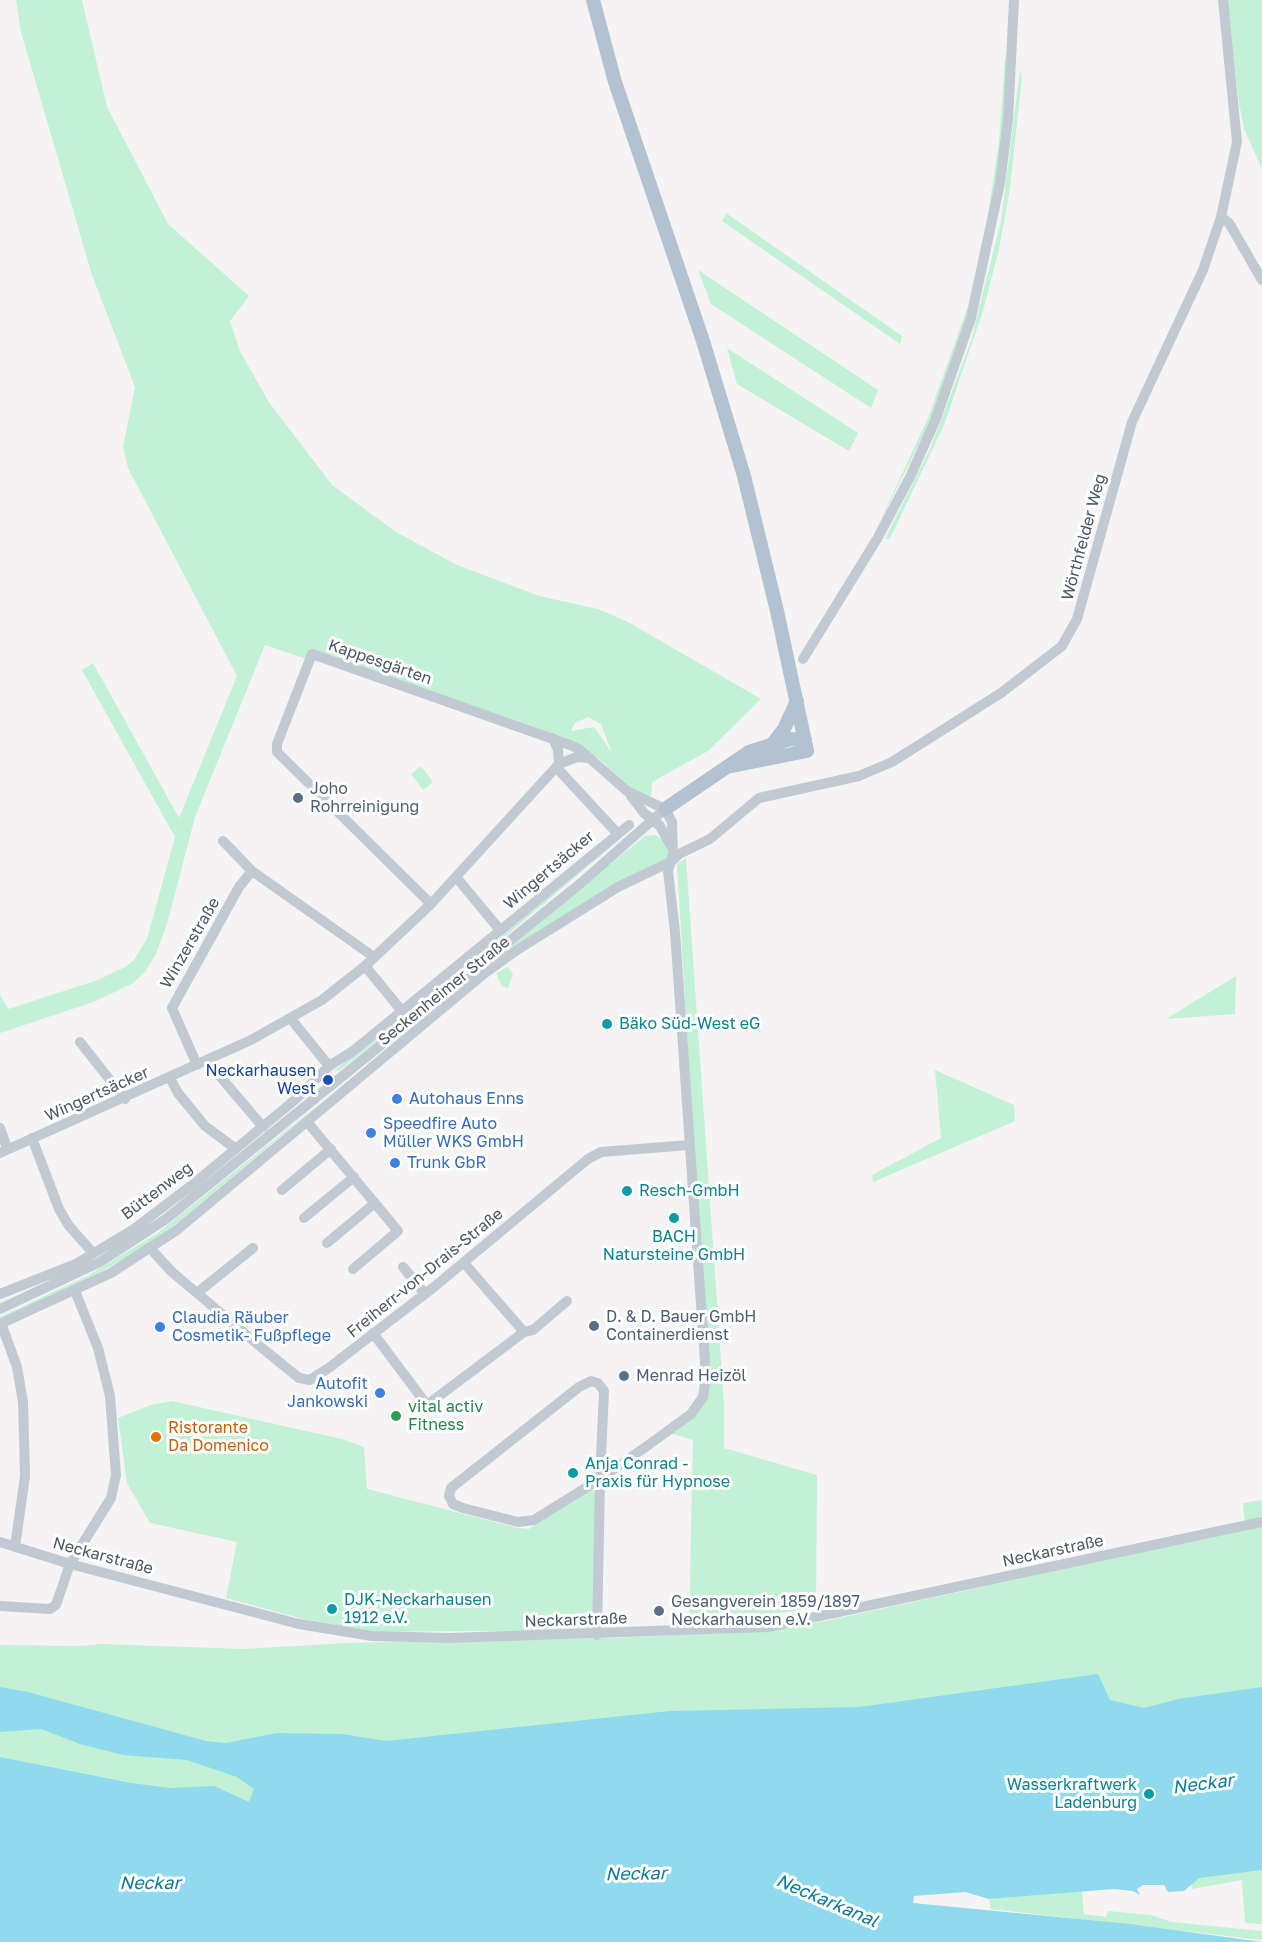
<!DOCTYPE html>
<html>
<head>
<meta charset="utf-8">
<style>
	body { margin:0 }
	canvas { display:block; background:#f5f3f3 }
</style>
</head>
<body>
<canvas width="1262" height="1942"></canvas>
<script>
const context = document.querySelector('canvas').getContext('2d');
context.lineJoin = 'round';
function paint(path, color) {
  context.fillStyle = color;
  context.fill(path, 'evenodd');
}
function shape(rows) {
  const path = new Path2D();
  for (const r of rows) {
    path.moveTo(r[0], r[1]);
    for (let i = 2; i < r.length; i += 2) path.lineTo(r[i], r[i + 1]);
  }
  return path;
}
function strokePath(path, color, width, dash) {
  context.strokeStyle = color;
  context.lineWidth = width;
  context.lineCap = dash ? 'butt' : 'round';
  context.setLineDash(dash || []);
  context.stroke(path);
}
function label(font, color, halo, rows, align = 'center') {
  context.font = font + ' "Golos Text",sans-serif';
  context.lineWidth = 6;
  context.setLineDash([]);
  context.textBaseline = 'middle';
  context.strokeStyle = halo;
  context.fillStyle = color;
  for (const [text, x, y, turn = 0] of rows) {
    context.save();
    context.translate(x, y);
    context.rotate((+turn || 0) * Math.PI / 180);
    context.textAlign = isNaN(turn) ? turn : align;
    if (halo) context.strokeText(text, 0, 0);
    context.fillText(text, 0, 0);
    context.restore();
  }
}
const green = shape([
	[16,0,82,0,107,107,168,224,249,296,230,321,240,351,268,401,332,485,396,532,457,565,539,596,598,609,628,622,761,699,708,751,652,782,651,798,633,791,603,762,581,747,532,726,310,650,306,659,265,645,195,817,167,924,156,954,145,972,133,983,96,1001,0,1033,0,995,8,1009,98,980,125,967,134,960,147,939,175,837,82,670,93,663,179,818,237,676,128,468,123,447,135,387,92,275,21,32],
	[588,717,601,724,612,753,594,727,571,731,575,723],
	[1226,0,1262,0,1262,169,1244,129,1239,103],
	[1005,57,1008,60,1002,139,990,221,973,297,933,416,875,532,928,418,968,306,988,214,999,142],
	[1020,70,1022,77,1010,188,999,249,983,311,944,425,893,532,889,539,885,539,930,449,971,341,1001,221],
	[726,213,902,336,900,344,722,221],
	[698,270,878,390,871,408,711,304],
	[727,348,858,433,849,451,737,384],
	[421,766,433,782,423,790,411,774],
	[656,835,665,842,670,856,486,968,364,1073,368,1064,485,965,645,836],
	[618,836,620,839,436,995,340,1070,334,1071],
	[686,858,724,1404,724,1448,817,1475,816,1608,770,1614,736,1615,732,1617,732,1624,689,1625,693,1440,670,1433,705,1400,699,1234,677,864],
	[508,967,513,974,508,988,502,986,496,973],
	[1236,976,1235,1014,1166,1019],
	[935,1070,1014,1105,1015,1121,873,1182,872,1175,941,1138],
	[320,1103,180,1221,143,1248,71,1289,0,1321,0,1317,89,1275,159,1232],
	[172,1401,342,1439,364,1447,367,1489,518,1528,529,1529,586,1490,592,1489,595,1493,597,1630,351,1632,226,1598,237,1542,150,1523,127,1483,118,1418,151,1405],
	[1262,1500,1262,1520,1245,1523,1243,1503],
	[1262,1526,1262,1924,1245,1923,1242,1880,1192,1889,1176,1779,0,1925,0,1645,80,1646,101,1644,243,1649,347,1643,613,1638,769,1631,821,1622],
	[1082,1891,1084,1914,1106,1917,1108,1911,1151,1915,1172,1922,1262,1931,1262,1940,991,1909,989,1899]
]);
const water = shape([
	[1098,1674,1110,1700,1144,1708,1178,1699,1262,1687,1262,1870,1199,1878,1184,1891,1168,1892,1164,1885,1143,1885,1137,1889,1140,1895,1133,1891,1114,1889,989,1899,965,1892,914,1896,913,1903,1130,1924,1262,1942,0,1942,0,1757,131,1783,170,1788,214,1786,249,1802,254,1789,237,1777,187,1760,123,1755,80,1744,41,1729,0,1732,0,1687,28,1692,206,1741,226,1743,276,1733,342,1734,386,1741,670,1711,859,1707]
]);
const minor = shape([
	[1221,217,1229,223,1262,280],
	[803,659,877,539,910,477,935,421,971,318,1000,183,1008,120,1014,0],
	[553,738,558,750,559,764],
	[556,767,617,833],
	[631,796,644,813,660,826,671,846],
	[223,841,252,871],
	[456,877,500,930],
	[431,904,277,752,277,744,312,654,570,745,579,749,627,791,665,809],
	[365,966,402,1011],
	[291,1019,329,1066],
	[80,1042,125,1099],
	[207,1061,263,1127],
	[197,1065,172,1008,239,887,252,871,374,957],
	[170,1078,178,1093,205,1126,236,1149],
	[308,1123,398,1231,353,1269],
	[0,1128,7,1148],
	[32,1138,59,1209,69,1226,93,1253],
	[0,1153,251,1040,322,1000,365,966,431,904,559,764,577,757,589,758],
	[282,1190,331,1149],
	[304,1218,354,1177],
	[327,1243,375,1203],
	[150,1248,172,1272,262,1348,299,1378,310,1380,330,1367,434,1287,588,1159,601,1152,689,1145],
	[403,1267,425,1294],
	[197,1293,253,1248],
	[0,1294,76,1264,134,1229,192,1185,296,1099,329,1066,353,1051,629,825],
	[0,1309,100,1262,166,1219,581,883,665,809],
	[1,1323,17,1367,23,1402,25,1476,15,1547],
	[0,1324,111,1273,177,1230,485,973,517,950,618,887,672,861,679,854,710,839,759,798,859,776,892,762,1001,693,1062,646,1077,619,1132,422,1203,270,1221,217,1237,142,1223,0],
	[524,1332,533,1330,567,1301],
	[373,1333,427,1405,524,1332,464,1263],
	[0,1542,70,1564,299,1624,372,1636,449,1638,768,1627,1262,1522],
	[0,1606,50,1609,56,1605,70,1564,111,1498,116,1475,110,1396,98,1348,75,1291],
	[597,1635,600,1479,604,1391,598,1383,591,1381,579,1387,451,1488,449,1496,453,1504,463,1508,518,1522,534,1520,600,1479,647,1446,691,1414,703,1397,706,1376,675,932,668,871,673,854,672,822,665,809]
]);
const major = shape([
	[593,0,615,82,703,341,744,476,777,611,807,751,727,767],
	[774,742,784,729,797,701],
	[665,809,749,752,790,739,805,740]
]);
const markers = [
	[298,798,6,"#5c6f8a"],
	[607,1024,6,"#0f9aa8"],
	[328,1080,6,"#1a4fb4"],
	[397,1099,6,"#3f7fe0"],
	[371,1133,6,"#3f7fe0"],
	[395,1163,6,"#3f7fe0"],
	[627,1191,6,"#0f9aa8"],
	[674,1218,6,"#0f9aa8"],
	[594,1326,6,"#5c6f8a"],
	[160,1327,6,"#3f7fe0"],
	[624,1376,6,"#5c6f8a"],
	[380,1393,6,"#3f7fe0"],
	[396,1416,6,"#2e9e5b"],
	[156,1437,6,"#e8710a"],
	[573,1473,6,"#0f9aa8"],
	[332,1609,6,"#0f9aa8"],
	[659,1611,6,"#5c6f8a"],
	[1149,1794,6,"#0f9aa8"]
];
const streetNames = [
	["Wörthfelder Weg",1084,537,-75],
	["Kappesgärten",380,662,19],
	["Wingertsäcker",549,870,-40],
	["Winzerstraße",190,943,-60],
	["Seckenheimer Straße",444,991,-39],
	["Wingertsäcker",97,1094,-24],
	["Büttenweg",157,1191,-37],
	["Freiherr-von-Drais-Straße",425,1273,-39],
	["Neckarstraße",1053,1551,-12],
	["Neckarstraße",103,1556,15],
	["Neckarstraße",576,1620,-2]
];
const serviceNames = [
	["Joho",310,789],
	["Rohrreinigung",310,807],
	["D. & D. Bauer GmbH",606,1317],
	["Containerdienst",606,1335],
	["Menrad Heizöl",636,1376],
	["Gesangverein 1859/1897",671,1602],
	["Neckarhausen e.V.",671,1620]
];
const cultureNames = [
	["Bäko Süd-West eG",619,1024],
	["Resch-GmbH",639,1191],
	["BACH",674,1237,"center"],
	["Natursteine GmbH",674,1255,"center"],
	["Anja Conrad -",585,1464],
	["Praxis für Hypnose",585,1482],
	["DJK-Neckarhausen",344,1600],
	["1912 e.V.",344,1618],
	["Wasserkraftwerk",1137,1785,"right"],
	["Ladenburg",1137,1803,"right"]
];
const transitNames = [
	["Neckarhausen",316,1071],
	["West",316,1089]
];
const shopNames = [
	["Autohaus Enns",409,1099],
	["Speedfire Auto",383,1124],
	["Müller WKS GmbH",383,1142],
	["Trunk GbR",407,1163],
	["Claudia Räuber",172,1318],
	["Cosmetik- Fußpflege",172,1336],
	["Autofit",368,1384,"right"],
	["Jankowski",368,1402,"right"]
];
const leisureNames = [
	["vital activ",408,1407],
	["Fitness",408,1425]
];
const foodNames = [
	["Ristorante",168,1428],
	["Da Domenico",168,1446]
];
const waterNames = [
	["Neckar",1203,1784,-7],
	["Neckar",636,1874,-1],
	["Neckar",150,1883],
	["Neckarkanal",827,1901,23]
];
paint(green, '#c3f1d5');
paint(water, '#90daee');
strokePath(minor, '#c1cad2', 10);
strokePath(major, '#b3c2d1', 14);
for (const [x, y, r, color] of markers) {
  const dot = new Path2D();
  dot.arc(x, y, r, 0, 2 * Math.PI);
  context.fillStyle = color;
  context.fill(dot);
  strokePath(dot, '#fff', 2);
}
label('16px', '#4a5661', '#fff', streetNames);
label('16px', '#4e5e75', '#fff', serviceNames, 'left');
label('16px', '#0d838f', '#fff', cultureNames, 'left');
label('16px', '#164399', '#fff', transitNames, 'right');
label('16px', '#366cbe', '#fff', shopNames, 'left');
label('16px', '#27864d', '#fff', leisureNames, 'left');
label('16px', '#c56008', '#fff', foodNames, 'left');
label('italic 18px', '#0c7c9b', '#fff', waterNames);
</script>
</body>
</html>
